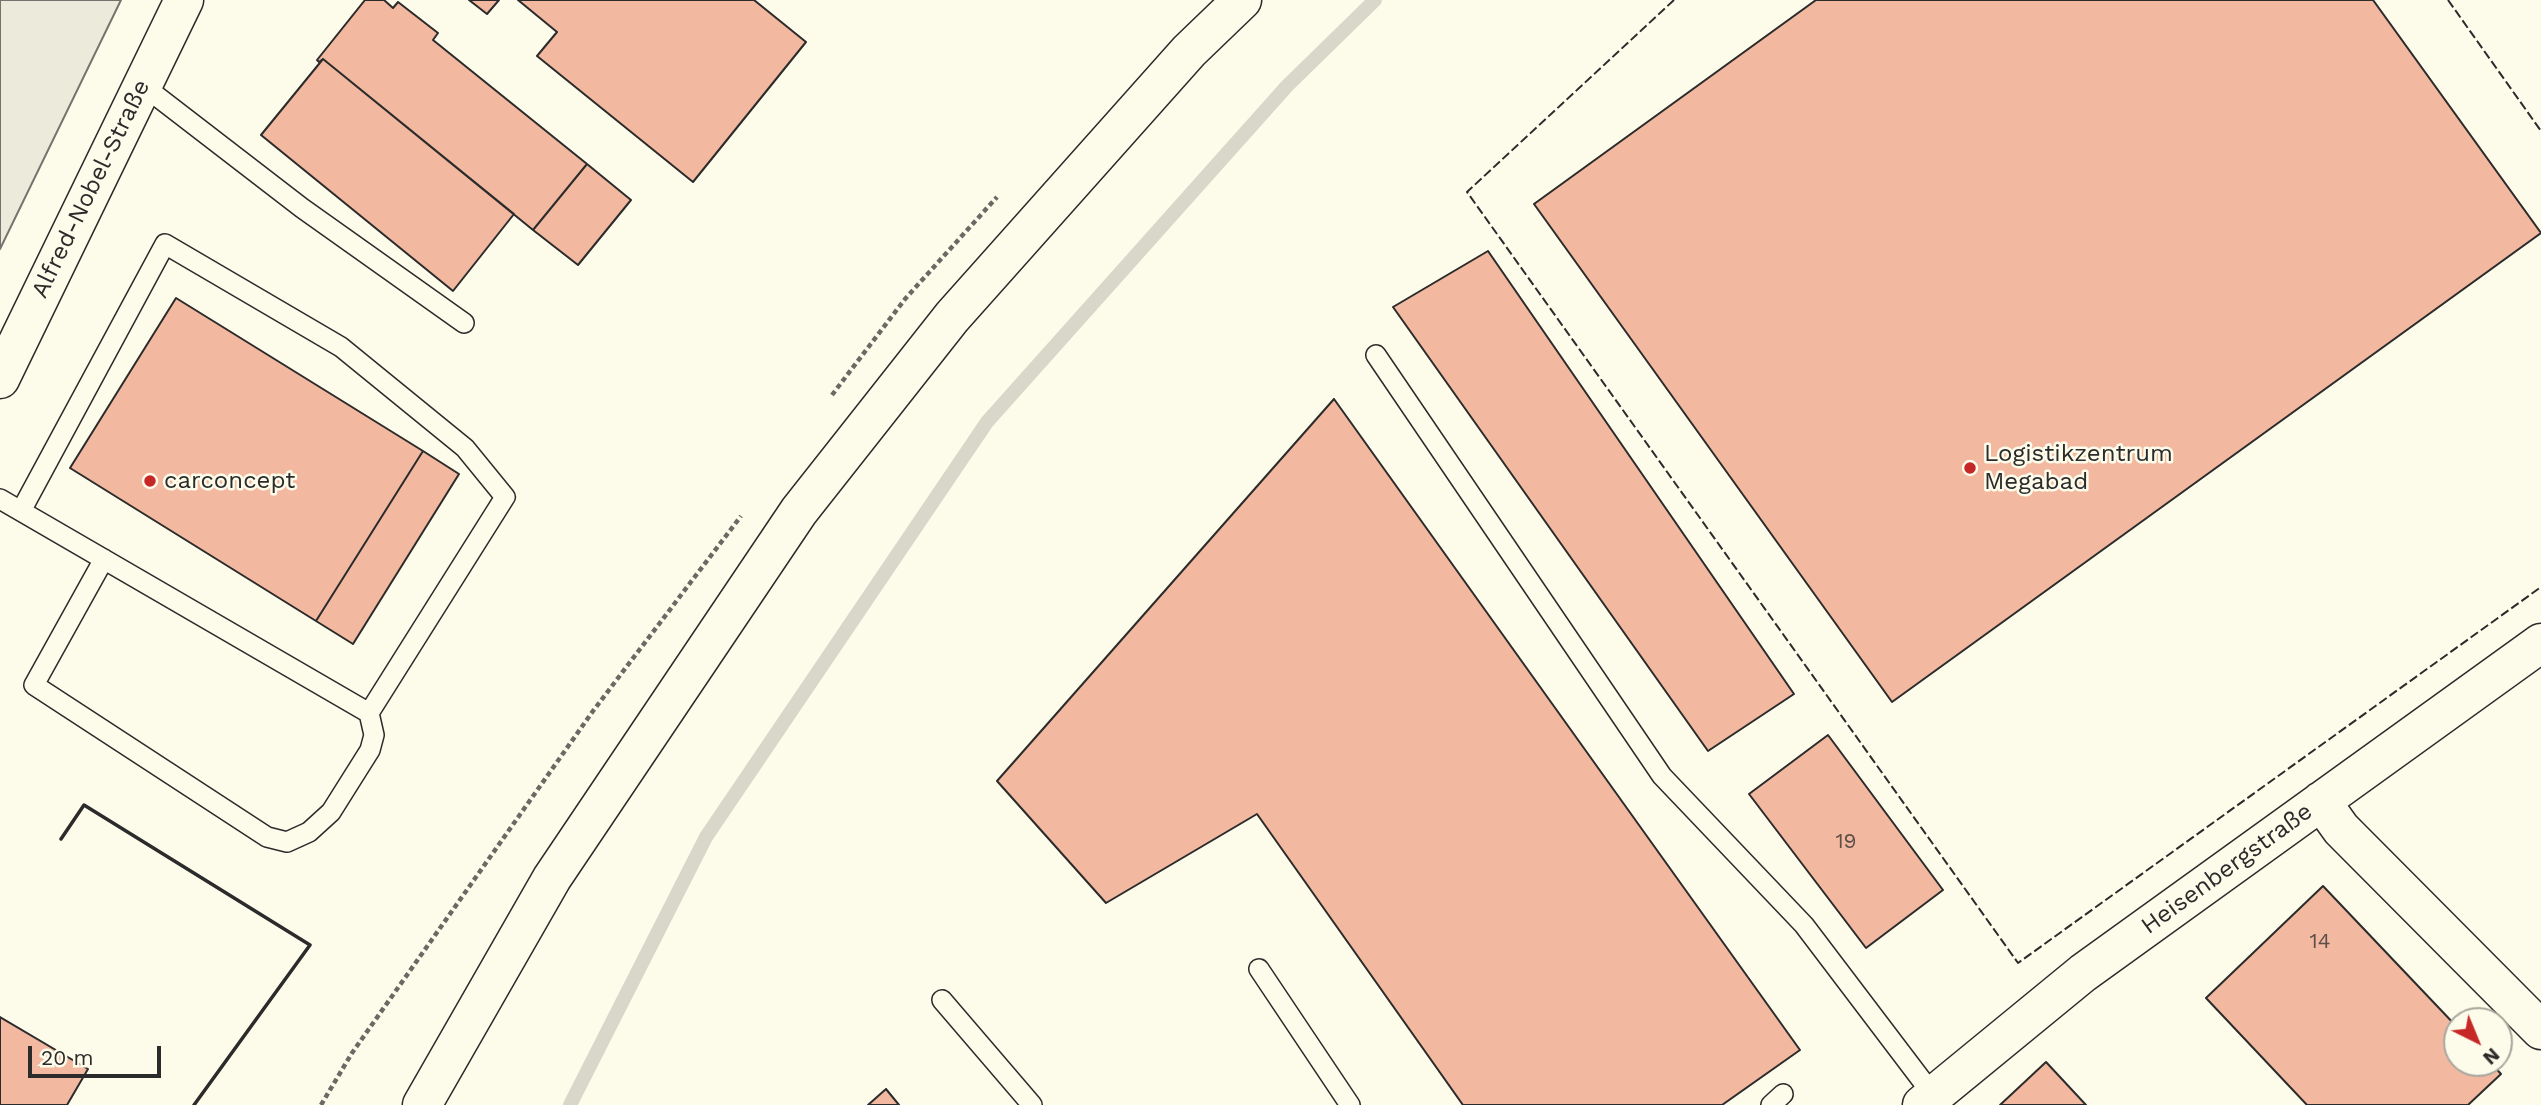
<!DOCTYPE html>
<html>
<head>
<meta charset="utf-8">
<style>
	body { margin:0 }
	#map { position:relative; width:2541px; height:1105px; overflow:hidden; background:#fdfbea; font-family:"Work Sans",sans-serif }
	canvas { display:block }
	.north { position:absolute; left:2443px; top:1007px; width:70px; height:70px; box-sizing:border-box; background:#fdfbea; border:2px solid #a9a89e; border-radius:50%; rotate:137deg; font-size:19px; font-weight:700; line-height:28px; text-align:center; color:#2b2b2b }
	.north::after { content:''; display:block; margin:auto; width:24px; height:32px; background:#c62828; clip-path:polygon(50% 0,100% 100%,50% 72%,0 100%) }
	.scale { position:absolute; left:28px; top:1046px; width:133px; height:32px; box-sizing:border-box; border:4px solid #2b2b2b; border-top:0; padding-left:9px; font-size:21px; line-height:24px; white-space:nowrap; color:#2b2b2b; -webkit-text-stroke:5px #fdfbea; paint-order:stroke }
</style>
</head>
<body>
<div id="map">
<canvas width="2541" height="1105"></canvas>
<div class="north">N</div>
<div class="scale">20 m</div>
</div>
<script>
const context = document.querySelector('canvas').getContext('2d');
context.lineJoin = 'round';
function paint(path, color) {
  context.fillStyle = color;
  context.fill(path, 'evenodd');
}
function shape(rows) {
  const path = new Path2D();
  for (const r of rows) {
    path.moveTo(r[0], r[1]);
    for (let i = 2; i < r.length; i += 2) path.lineTo(r[i], r[i + 1]);
  }
  return path;
}
function strokePath(path, color, width, dash) {
  context.strokeStyle = color;
  context.lineWidth = width;
  context.lineCap = dash ? 'butt' : 'round';
  context.setLineDash(dash || []);
  context.stroke(path);
}
function label(font, color, halo, rows, align = 'center') {
  context.font = font + ' "Work Sans",sans-serif';
  context.lineWidth = 5;
  context.setLineDash([]);
  context.textBaseline = 'middle';
  context.strokeStyle = halo;
  context.fillStyle = color;
  for (const [text, x, y, turn = 0] of rows) {
    context.save();
    context.translate(x, y);
    context.rotate((+turn || 0) * Math.PI / 180);
    context.textAlign = isNaN(turn) ? turn : align;
    if (halo) context.strokeText(text, 0, 0);
    context.fillText(text, 0, 0);
    context.restore();
  }
}
const green = shape([
	[0,0,121,0,0,249,0,0]
]);
const stream = shape([
	[570,1105,706,837,987,422,1287,86,1375,0]
]);
const building = shape([
	[365,0,384,0,393,8,398,2,438,33,433,40,587,164,533,230,323,59,319,62,317,60,365,0],
	[469,0,499,0,487,14,469,0],
	[518,0,754,0,806,42,693,182,537,56,557,32,518,0],
	[1816,0,2373,0,2541,233,1892,702,1534,204,1816,0],
	[323,59,514,214,453,291,261,135,323,59],
	[587,164,631,200,578,265,533,230,587,164],
	[1488,251,1794,694,1708,751,1393,307,1488,251],
	[176,298,423,451,316,621,70,468,176,298],
	[1334,399,1800,1050,1722,1105,1463,1105,1257,814,1106,903,997,781,1334,399],
	[423,451,459,474,353,644,316,621,423,451],
	[1828,735,1943,890,1866,948,1749,794,1828,735],
	[2323,886,2457,1027,2457,1063,2491,1063,2501,1074,2468,1105,2307,1105,2206,998,2323,886],
	[0,1017,88,1069,67,1105,0,1105,0,1017],
	[2046,1062,2086,1105,2000,1105,2046,1062],
	[886,1089,899,1105,868,1105,886,1089]
]);
const path = shape([
	[832,395,905,299,997,197],
	[321,1105,352,1053,593,711,741,516]
]);
const lane = shape([
	[141,84,302,208,464,323],
	[1376,355,1662,776,1804,925,1933,1095],
	[0,499,369,713,505,497,465,448,341,347,165,244,21,511],
	[104,559,34,685,267,837,287,842,309,832,331,812,370,750,374,735,369,713],
	[1259,969,1350,1105],
	[942,1000,1032,1105],
	[1771,1105,1783,1094]
]);
const street = shape([
	[0,379,184,0],
	[2321,801,2341,829,2541,1030],
	[1922,1105,2083,973,2541,643]
]);
const secondary = shape([
	[422,1105,552,878,799,511,952,317,1189,51,1242,0]
]);
const fence = shape([
	[1674,0,1467,192,2018,963,2541,587],
	[2448,0,2541,131]
]);
const wall = shape([
	[61,839,84,805,310,945,194,1105]
]);
const markers = [
	[1970,468,7,"#c62828"],
	[150,481,7,"#c62828"]
];
const numberNames = [
	["19",1846,842],
	["14",2320,942]
];
const streetNames = [
	["Alfred-Nobel-Straße",91,189,-64],
	["Heisenbergstraße",2227,869,-36]
];
const poiNames = [
	["Logistikzentrum",1984,454],
	["Megabad",1984,482],
	["carconcept",164,481]
];
paint(green, '#ecebdb');
strokePath(green, '#74746e', 2);
strokePath(stream, '#d8d7c9', 14);
paint(building, '#f2b8a0');
strokePath(building, '#2b2b2b', 2);
strokePath(lane, '#2b2b2b', 22);
strokePath(street, '#2b2b2b', 41);
strokePath(secondary, '#2b2b2b', 41);
strokePath(path, '#6a6964', 4.5, [5, 3.5]);
strokePath(lane, '#fdfbea', 19);
strokePath(street, '#fdfbea', 38);
strokePath(secondary, '#fdfbea', 38);
strokePath(fence, '#2b2b2b', 2, [9, 3.5]);
strokePath(wall, '#2b2b2b', 3.5);
for (const [x, y, r, color] of markers) {
  const dot = new Path2D();
  dot.arc(x, y, r, 0, 2 * Math.PI);
  context.fillStyle = color;
  context.fill(dot);
  strokePath(dot, '#fdfbea', 2.5);
}
label('21px', '#5d4e48', null, numberNames);
label('24px', '#2b2b2b', '#fdfbea', streetNames);
label('24px', '#2b2b2b', '#fdfbea', poiNames, 'left');
</script>
</body>
</html>
